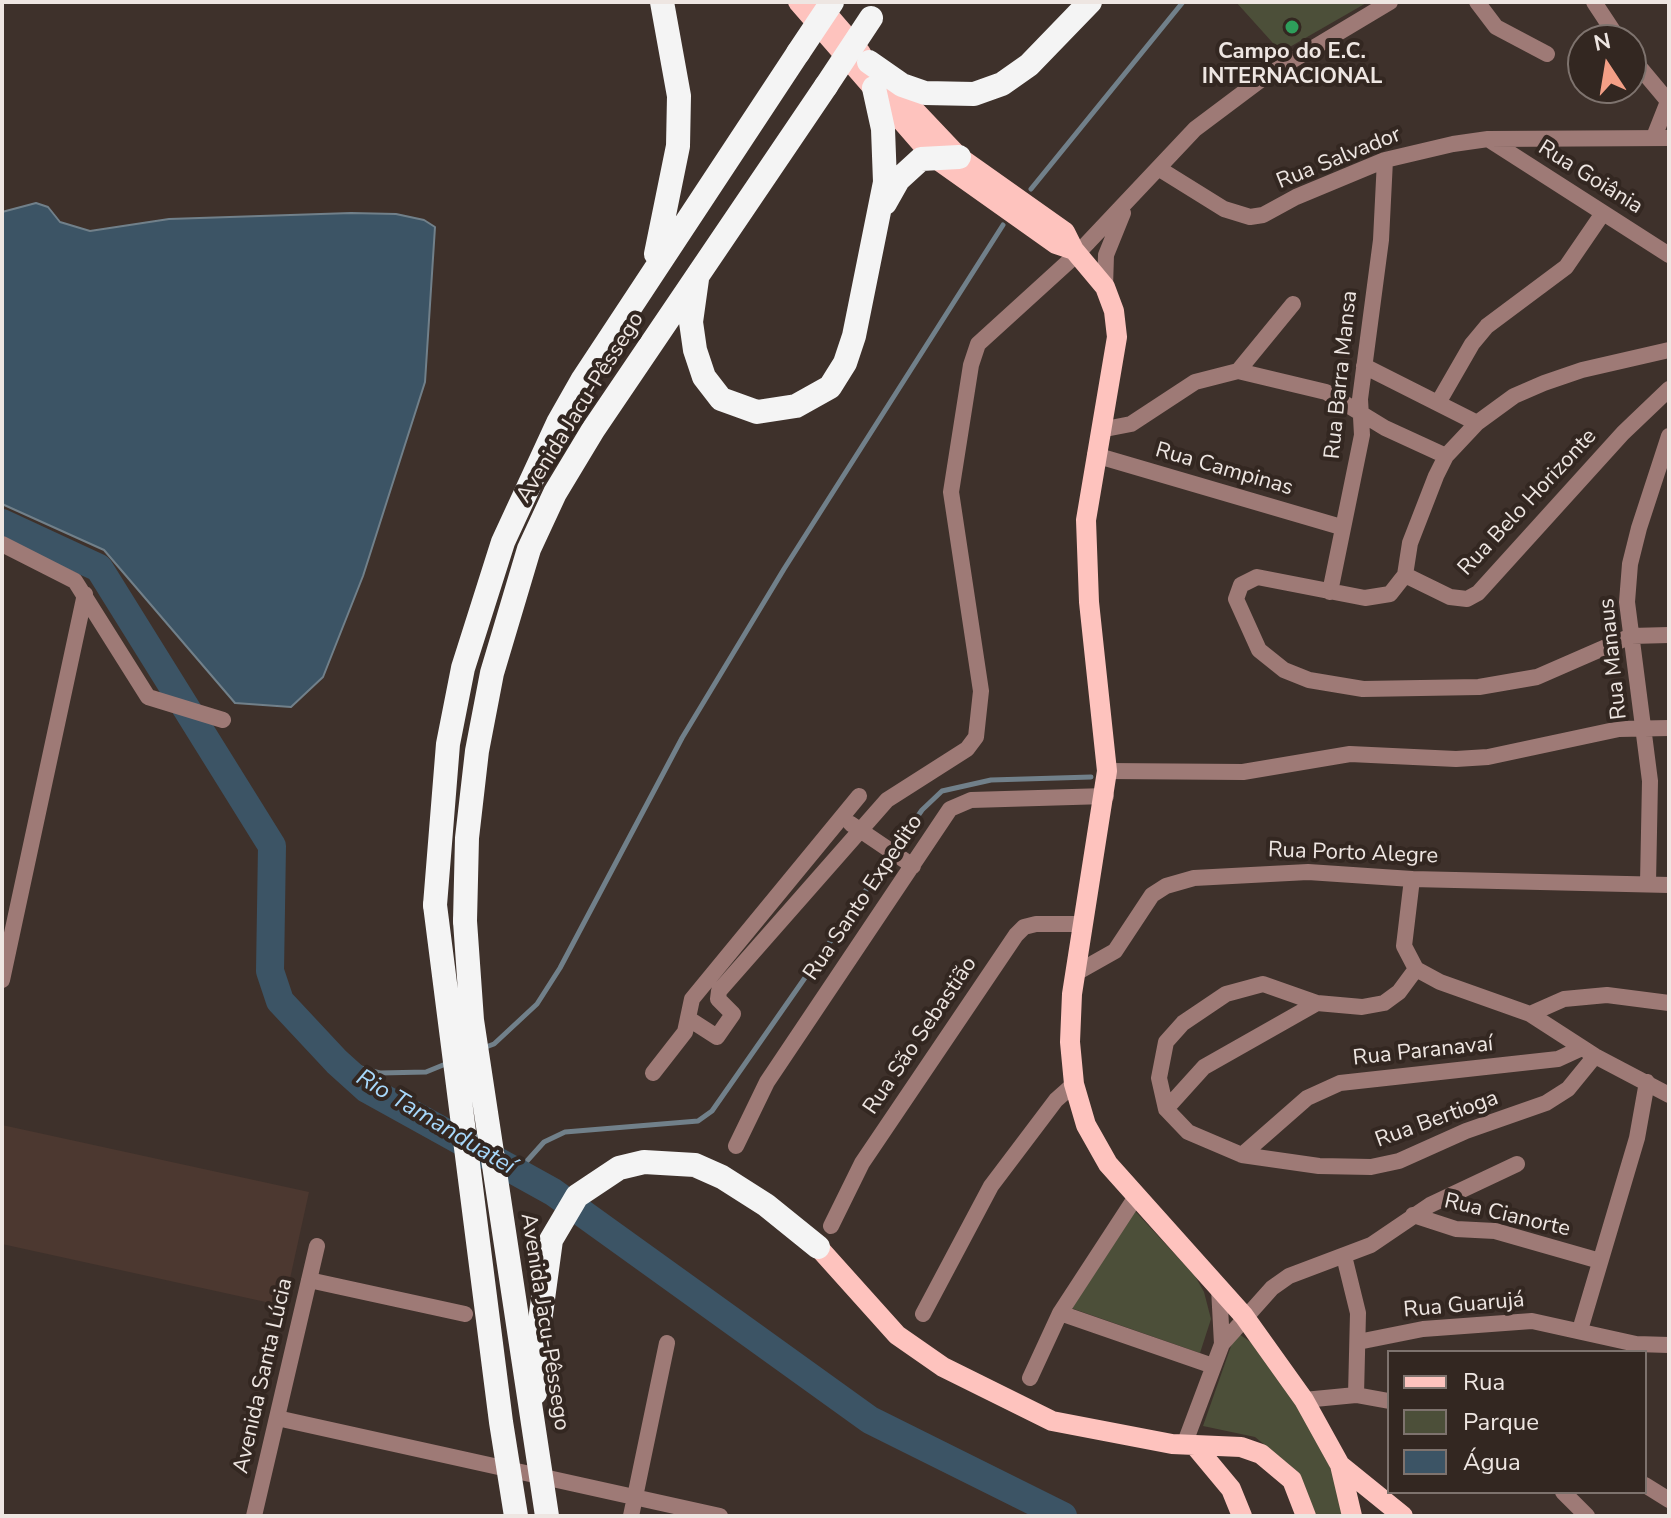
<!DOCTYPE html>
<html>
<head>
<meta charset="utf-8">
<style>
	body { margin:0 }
	#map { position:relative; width:1671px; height:1518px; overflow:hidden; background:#3e312b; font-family:"Nunito Sans",sans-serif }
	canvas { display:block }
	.frame { position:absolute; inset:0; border:4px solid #eee6e2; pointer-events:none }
	.legend { position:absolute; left:1387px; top:1350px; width:260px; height:144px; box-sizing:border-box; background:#332721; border:2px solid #7e736e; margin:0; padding:10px 14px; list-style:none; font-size:24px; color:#eee6e2 }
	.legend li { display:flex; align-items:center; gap:16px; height:40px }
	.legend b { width:40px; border:2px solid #7e736e }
	.north { position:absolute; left:1567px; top:24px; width:80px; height:80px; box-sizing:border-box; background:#332721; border:2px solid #7e736e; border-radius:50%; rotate:348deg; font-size:22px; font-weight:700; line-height:32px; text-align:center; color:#eee6e2 }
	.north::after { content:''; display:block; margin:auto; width:28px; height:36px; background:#f39f86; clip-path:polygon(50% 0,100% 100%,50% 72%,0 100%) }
</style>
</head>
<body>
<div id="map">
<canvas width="1671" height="1518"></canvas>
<div class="frame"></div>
<ul class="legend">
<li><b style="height:10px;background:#fec3be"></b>Rua</li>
<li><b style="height:22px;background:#4c4f39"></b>Parque</li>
<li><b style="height:22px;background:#3c5465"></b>Água</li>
</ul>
<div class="north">N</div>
</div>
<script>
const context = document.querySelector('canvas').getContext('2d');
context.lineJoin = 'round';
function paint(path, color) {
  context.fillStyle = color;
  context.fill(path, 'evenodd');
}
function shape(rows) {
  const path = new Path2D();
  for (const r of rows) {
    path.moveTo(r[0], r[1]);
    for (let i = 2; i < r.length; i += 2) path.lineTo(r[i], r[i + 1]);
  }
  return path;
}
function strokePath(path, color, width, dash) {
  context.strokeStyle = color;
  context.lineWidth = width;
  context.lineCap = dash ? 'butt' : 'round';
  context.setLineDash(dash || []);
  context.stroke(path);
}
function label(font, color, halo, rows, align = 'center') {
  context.font = font + ' "Nunito Sans",sans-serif';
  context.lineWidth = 8;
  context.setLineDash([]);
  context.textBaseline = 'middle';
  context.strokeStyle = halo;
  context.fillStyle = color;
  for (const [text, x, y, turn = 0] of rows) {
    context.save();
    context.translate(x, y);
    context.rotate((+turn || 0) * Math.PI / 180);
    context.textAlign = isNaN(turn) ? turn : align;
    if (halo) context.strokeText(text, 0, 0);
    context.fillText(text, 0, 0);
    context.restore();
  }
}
const built = shape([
	[2,1125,309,1192,284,1306,2,1244]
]);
const green = shape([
	[1236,2,1368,2,1281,52],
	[1135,1211,1195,1276,1204,1292,1211,1319,1200,1353,1071,1308],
	[1236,1332,1252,1343,1309,1421,1339,1487,1343,1516,1312,1516,1298,1472,1255,1437,1203,1426]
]);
const water = shape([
	[36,203,48,207,60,222,90,231,169,219,351,213,396,214,424,220,435,227,425,382,363,576,323,677,291,707,235,703,104,550,2,504,2,212,36,203]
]);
const stream = shape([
	[1031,189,1183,2],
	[483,1048,494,1044,537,1004,560,968,682,738,784,569,1003,225],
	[337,1062,380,1073,426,1072,448,1063],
	[518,1171,544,1142,565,1132,698,1121,712,1111,922,810,942,791,991,780,1091,777]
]);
const river = shape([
	[2,523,99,568,272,846,270,971,280,1001,337,1062,367,1089,553,1192,870,1420,1063,1516]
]);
const minor = shape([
	[1477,2,1496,27,1547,54],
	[1594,2,1619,40],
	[1631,57,1668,101],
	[1654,137,1669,99],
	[1488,139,1669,255],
	[1158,168,1224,209,1250,217,1263,215,1296,197,1385,160,1453,144,1488,139,1669,138],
	[1105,287,1106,255,1123,213],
	[1669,350,1582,370,1544,383,1514,396,1477,423,1446,456,1436,476,1410,543,1405,575,1390,594,1365,598,1257,577,1241,585,1236,599,1259,650,1284,670,1309,680,1363,689,1479,687,1537,677,1631,636,1669,635],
	[1364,366,1477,423],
	[1238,371,1293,304],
	[1438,403,1472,344,1487,326,1566,267,1603,213],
	[1100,430,1131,424,1195,382,1238,371,1326,392,1385,428,1446,456],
	[1095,455,1341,527],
	[2,544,75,581,148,697,223,720],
	[1405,575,1450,597,1467,599,1478,593,1623,433,1669,389],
	[1330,592,1362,435,1360,399,1381,240,1385,160],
	[1107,771,1243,772,1350,754,1456,759,1488,757,1619,729,1669,728],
	[851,824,913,866],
	[1412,879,1404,946,1416,969,1440,982,1530,1014,1595,1056,1669,1095],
	[1648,883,1650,781,1627,602,1630,564,1639,528,1669,436],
	[1416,969,1399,992,1384,1003,1362,1007,1317,1003,1263,984,1226,994,1183,1023,1166,1042,1159,1078,1166,1109,1188,1132,1242,1155,1319,1166,1371,1167,1399,1161,1466,1131,1546,1103,1568,1089,1595,1056],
	[1076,973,1115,951,1152,895,1166,886,1194,878,1308,872,1412,879,1669,885],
	[2,980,85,594],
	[1530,1014,1564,999,1607,995,1669,1003],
	[689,1019,717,1037,733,1014,718,999,719,991,887,800,967,749,976,737,981,691,951,492,971,365,978,344,1078,253,1195,129,1263,78,1390,2],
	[653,1073,685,1032,692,999,859,796],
	[1166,1109,1204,1067,1317,1003],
	[736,1146,767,1082,950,809,971,800,1106,796],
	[1242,1155,1307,1098,1340,1083,1558,1059,1582,1048],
	[1413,1215,1456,1229,1495,1231,1600,1261],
	[831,1226,862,1163,1016,935,1024,927,1036,924,1084,924],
	[1344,1256,1358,1313,1356,1395],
	[309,1280,465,1314],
	[1219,1288,1222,1344],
	[1060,1313,1213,1366],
	[923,1314,991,1186,1056,1100,1074,1084],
	[1580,1330,1637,1138,1647,1082],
	[1358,1342,1423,1329,1532,1321,1636,1344,1669,1345],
	[1030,1378,1060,1313,1135,1198],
	[1304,1400,1356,1395,1389,1401],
	[277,1418,720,1516],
	[1184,1445,1222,1344,1272,1288,1289,1276,1371,1245,1430,1205,1517,1164],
	[1645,1485,1669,1500],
	[1563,1492,1587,1516],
	[254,1516,317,1246],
	[631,1516,667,1343]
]);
const major = shape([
	[798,2,932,156,1056,244,1074,250],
	[817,2,861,53],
	[886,80,959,157,1065,232,1074,250,1105,287,1114,311,1117,337,1086,520,1089,602,1107,771,1072,994,1070,1042,1074,1084,1086,1125,1108,1164,1244,1316,1304,1400,1340,1465,1352,1516],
	[818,1247,897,1335,943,1367,1052,1421,1172,1444,1241,1447,1261,1454,1292,1480,1306,1516],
	[1196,1447,1231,1489,1242,1516],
	[1340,1465,1403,1516]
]);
const highway = shape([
	[869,62,902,85,925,93,974,94,1002,84,1029,65,1090,2],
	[885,203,898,180,921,159,959,157],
	[656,254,678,146,679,96,662,2],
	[697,279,691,322,695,350,704,377,721,399,757,412,796,406,830,387,845,363,854,336,885,182,883,129,874,88],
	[435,905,448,744,463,668,503,542,558,423,583,379,798,53],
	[465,921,467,838,477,751,492,673,529,549,555,493,593,430,826,86],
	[535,1393,537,1343,551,1240,577,1196,619,1168,644,1162,695,1165,722,1177,766,1205,818,1247]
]);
const highwayBridge = shape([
	[798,53,832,2],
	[826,86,871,18],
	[435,905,501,1422,516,1516],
	[465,921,472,1020,547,1516]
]);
const markers = [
	[1292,27,8,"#2e9e5b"]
];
const poiNames = [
	["Campo do E.C.",1292,53],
	["INTERNACIONAL",1292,78]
];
const streetNames = [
	["Rua Salvador",1339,159,-22],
	["Rua Goiânia",1590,178,32],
	["Rua Barra Mansa",1342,375,-84],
	["Avenida Jacu-Pêssego",581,408,-58],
	["Rua Campinas",1224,470,16],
	["Rua Belo Horizonte",1528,503,-47],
	["Rua Manaus",1614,659,-96],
	["Rua Porto Alegre",1353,854,2],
	["Rua Santo Expedito",864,898,-56],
	["Rua São Sebastião",921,1036,-56],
	["Rua Paranavaí",1423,1052,-6],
	["Rua Bertioga",1437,1120,-20],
	["Rua Cianorte",1507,1216,13],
	["Rua Guarujá",1464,1306,-5],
	["Avenida Jacu-Pêssego",544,1322,81],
	["Avenida Santa Lúcia",264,1376,-77]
];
const waterNames = [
	["Rio Tamanduateí",435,1123,31]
];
paint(built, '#4c3830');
paint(green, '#4c4f39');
paint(water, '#3c5465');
strokePath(water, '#71808a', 2);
strokePath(stream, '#71808a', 5);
strokePath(river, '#3c5465', 28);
strokePath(minor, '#9e7a76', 16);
strokePath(major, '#fec3be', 20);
strokePath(highway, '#f4f4f4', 24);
strokePath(highwayBridge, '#f4f4f4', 24);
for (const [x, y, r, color] of markers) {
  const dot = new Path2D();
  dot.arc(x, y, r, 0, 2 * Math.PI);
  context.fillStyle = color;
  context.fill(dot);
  strokePath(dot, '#332721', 3);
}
label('bold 22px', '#eee6e2', '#332721', poiNames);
label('22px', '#eee6e2', '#332721', streetNames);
label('italic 24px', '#a7d8fb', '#332721', waterNames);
</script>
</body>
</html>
